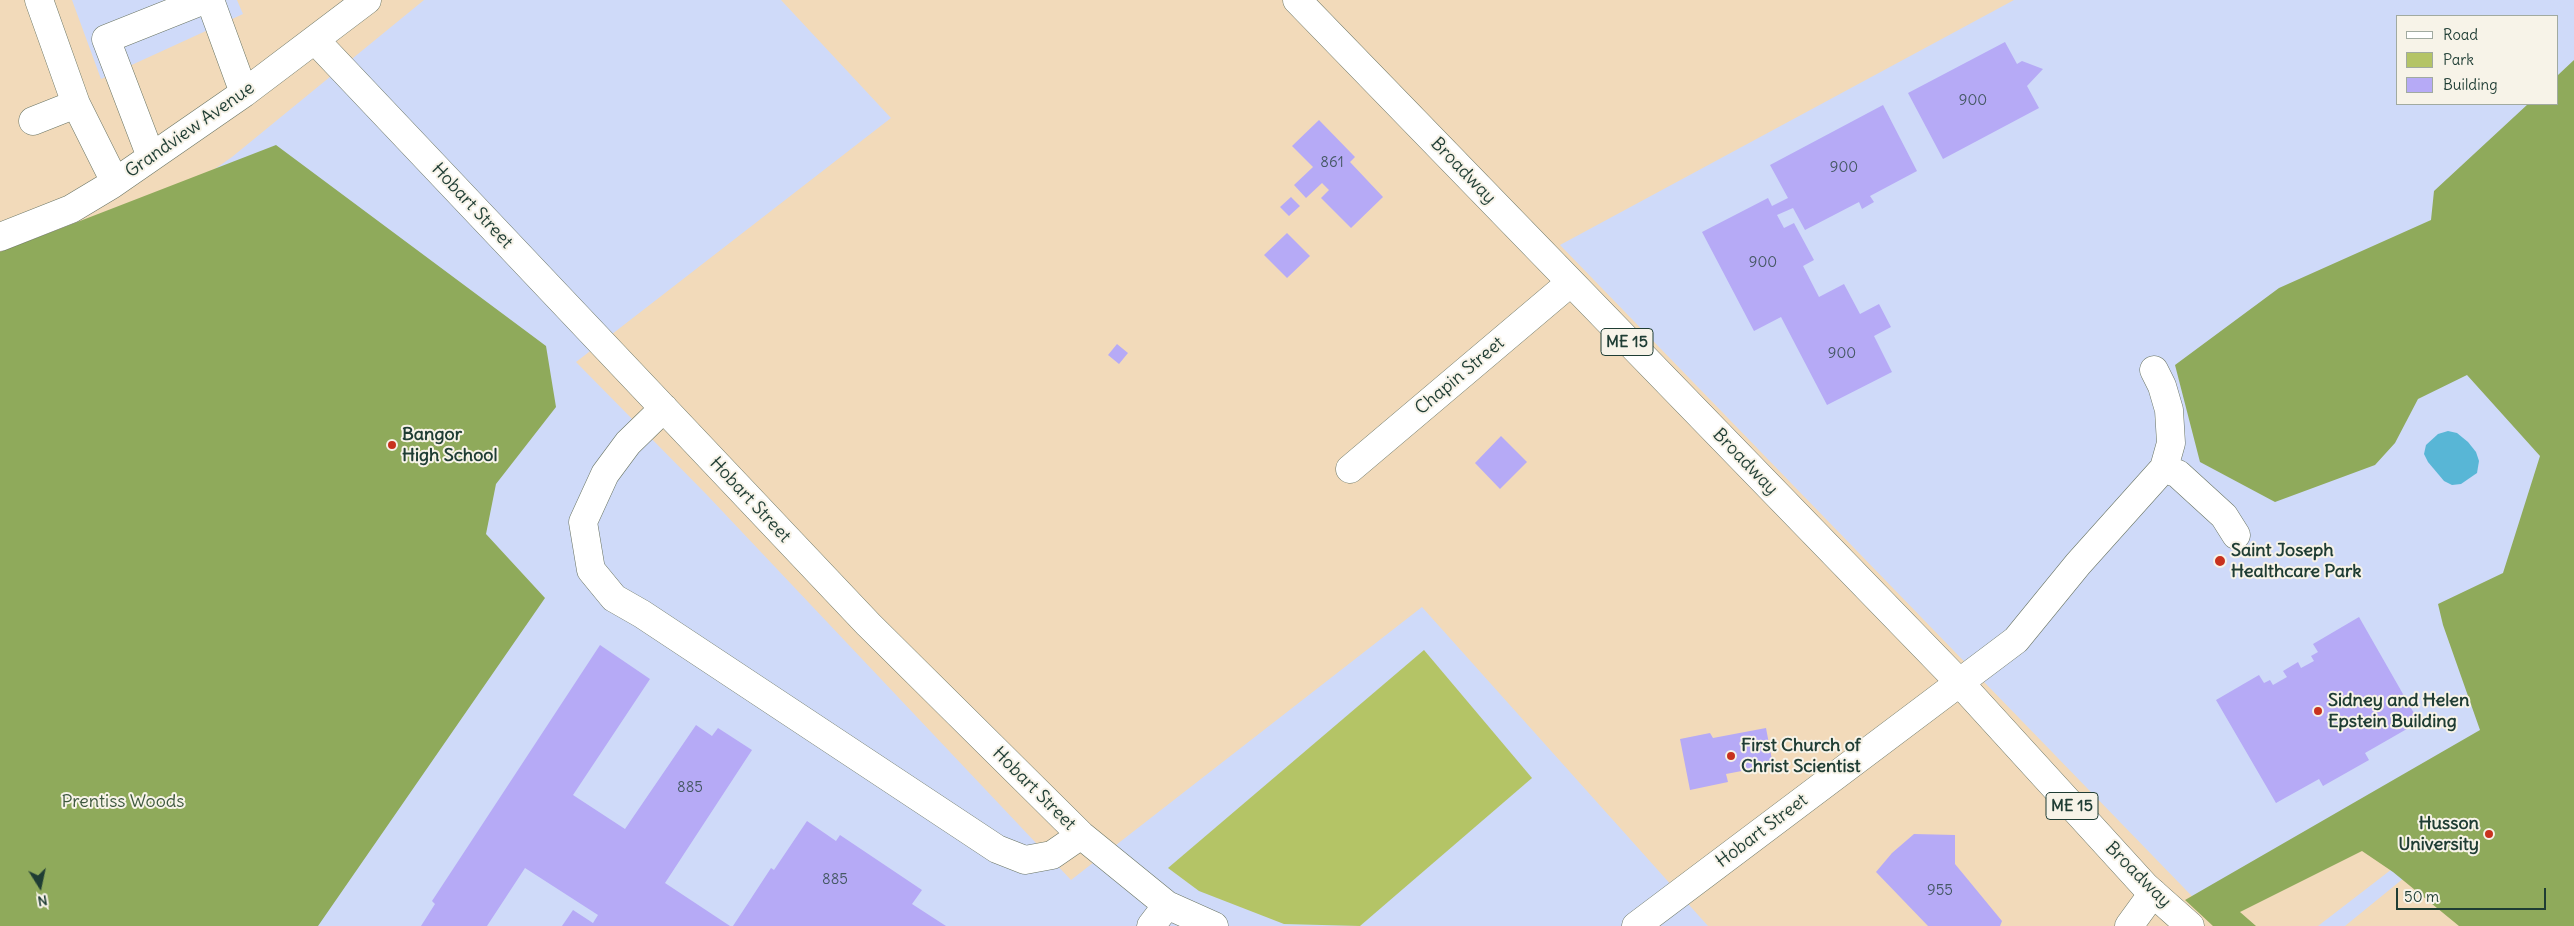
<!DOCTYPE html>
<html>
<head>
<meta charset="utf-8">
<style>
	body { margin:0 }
	#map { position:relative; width:2574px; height:926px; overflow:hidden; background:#f2daba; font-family:Delius,sans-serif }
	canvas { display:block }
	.legend { position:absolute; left:2396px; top:15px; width:162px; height:90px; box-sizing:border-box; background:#f7f3e8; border:1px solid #a1aaa0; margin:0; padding:6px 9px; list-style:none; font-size:15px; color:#1f3d34 }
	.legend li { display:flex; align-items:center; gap:10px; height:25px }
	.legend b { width:25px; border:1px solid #a1aaa0 }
	.north { position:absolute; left:15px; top:861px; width:50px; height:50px; -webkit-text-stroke:4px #f7f3e8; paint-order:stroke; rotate:170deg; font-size:14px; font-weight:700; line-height:20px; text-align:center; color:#1f3d34 }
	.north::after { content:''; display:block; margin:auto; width:18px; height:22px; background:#1f3d34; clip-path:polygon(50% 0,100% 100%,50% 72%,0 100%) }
	.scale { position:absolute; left:2396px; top:888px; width:150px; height:22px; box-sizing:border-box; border:2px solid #1f3d34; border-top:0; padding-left:6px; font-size:15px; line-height:18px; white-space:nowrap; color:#1f3d34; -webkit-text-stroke:4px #f7f3e8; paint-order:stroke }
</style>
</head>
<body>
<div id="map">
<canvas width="2574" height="926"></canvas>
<ul class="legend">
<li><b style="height:6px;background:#fff"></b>Road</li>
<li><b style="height:14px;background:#b4c466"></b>Park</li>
<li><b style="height:14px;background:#b6aaf6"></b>Building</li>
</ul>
<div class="north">N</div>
<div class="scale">50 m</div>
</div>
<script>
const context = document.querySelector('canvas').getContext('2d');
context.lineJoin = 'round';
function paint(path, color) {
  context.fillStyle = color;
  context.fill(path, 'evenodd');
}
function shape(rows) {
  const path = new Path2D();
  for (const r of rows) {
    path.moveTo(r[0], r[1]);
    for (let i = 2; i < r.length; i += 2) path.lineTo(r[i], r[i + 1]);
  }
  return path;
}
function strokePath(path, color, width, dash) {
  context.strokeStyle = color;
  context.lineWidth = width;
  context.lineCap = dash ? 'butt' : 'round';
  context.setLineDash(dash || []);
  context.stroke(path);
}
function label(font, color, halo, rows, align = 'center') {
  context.font = font + ' Delius,sans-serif';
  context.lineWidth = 4;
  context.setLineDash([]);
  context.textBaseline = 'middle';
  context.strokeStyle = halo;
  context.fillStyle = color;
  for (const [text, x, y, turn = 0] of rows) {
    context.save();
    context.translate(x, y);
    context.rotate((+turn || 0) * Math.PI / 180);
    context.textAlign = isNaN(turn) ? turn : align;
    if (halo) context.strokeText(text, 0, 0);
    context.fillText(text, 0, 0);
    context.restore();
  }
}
const built = shape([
	[72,0,237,0,243,14,101,79],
	[424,0,781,0,891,118,576,362,707,495,1071,880,1422,607,1708,926,299,926,142,220,232,157],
	[2014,0,2574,0,2574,926,2426,860,2345,926,2318,926,2418,849,2388,819,2218,923,1560,245],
	[2398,16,2558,16,2558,104,2398,104]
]);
const green = shape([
	[1424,650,1532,778,1360,926,1284,924,1199,891,1168,868]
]);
const forest = shape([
	[2574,60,2574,926,2459,926,2393,872,2362,851,2240,912,2256,926,2213,926,2185,900,2480,730,2443,625,2438,604,2503,573,2540,456,2467,375,2418,399,2395,443,2375,465,2275,502,2200,462,2175,365,2279,288,2431,220,2434,191,2528,104,2558,104,2558,75],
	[276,145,546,346,556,407,496,484,486,534,545,598,318,926,0,926,0,252]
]);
const water = shape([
	[2448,431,2457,433,2468,442,2476,452,2479,461,2477,473,2461,484,2452,485,2444,481,2428,462,2424,454,2426,445,2438,434]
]);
const building = shape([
	[2005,42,2017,64,2022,61,2043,69,2027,86,2039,108,1943,159,1908,93],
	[1883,105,1917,171,1870,196,1874,202,1862,209,1859,202,1805,230,1793,208,1777,215,1784,228,1794,223,1814,260,1803,266,1819,297,1844,284,1860,314,1879,304,1891,327,1874,336,1892,372,1827,405,1781,317,1754,331,1702,232,1768,198,1772,206,1788,198,1770,165],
	[1319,120,1355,157,1350,162,1383,197,1351,228,1321,198,1329,190,1322,183,1306,198,1294,185,1313,167,1292,146],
	[1291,197,1300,206,1289,216,1280,207],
	[1287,233,1310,256,1287,278,1264,255],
	[1117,344,1128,353,1119,364,1108,355],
	[1501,436,1527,462,1500,489,1475,463],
	[2359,617,2419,722,2365,753,2369,760,2323,786,2319,779,2276,803,2216,700,2259,675,2264,683,2270,680,2273,685,2287,677,2283,671,2298,662,2301,668,2314,661,2311,656,2318,652,2313,644],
	[600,645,650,679,573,795,625,829,696,725,712,736,718,728,752,750,665,883,730,926,562,926,573,910,593,923,598,915,525,868,487,926,421,926,435,904,432,901],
	[1766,728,1773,765,1726,774,1728,782,1690,790,1680,739,1710,733,1713,738],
	[807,821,836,841,840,835,922,890,912,904,946,926,733,926,771,868,774,870],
	[1914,834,1955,835,1955,864,2002,921,2000,926,1928,926,1876,872,1892,853]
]);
const minor = shape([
	[39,0,76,104,115,182],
	[210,0,244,93],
	[315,40,868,624,1081,835,1167,905,1214,926],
	[33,121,76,104],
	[151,157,106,39,204,0],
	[0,237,71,209,111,185,244,93,367,0],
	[664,408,628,443,605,474,583,522,591,570,614,598,642,614,997,849,1025,860,1052,855,1081,835],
	[2164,468,2178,474,2224,516,2236,535],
	[1350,469,1570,283],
	[1151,926,1167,905],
	[1636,926,2016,640,2078,564,2164,468,2171,443,2169,410,2162,386,2154,370],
	[2129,926,2153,893]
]);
const major = shape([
	[1297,0,1959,682,2145,886,2190,926]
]);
const markers = [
	[392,445,5,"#c8321e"],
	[2220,561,6,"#c8321e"],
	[2318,711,5,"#c8321e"],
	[1731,756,5,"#c8321e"],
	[2489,834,5,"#c8321e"]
];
const numberNames = [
	["900",1973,101],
	["861",1332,163],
	["900",1844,168],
	["900",1763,263],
	["900",1842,354],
	["885",690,788],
	["885",835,880],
	["955",1940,891]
];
const shields = [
	[1627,342,52],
	[2072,806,52]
];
const shieldNames = [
	["ME 15",1627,342],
	["ME 15",2072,806]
];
const streetNames = [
	["Grandview Avenue",190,130,-35],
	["Broadway",1463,171,46],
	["Hobart Street",472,206,47],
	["Chapin Street",1460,376,-40],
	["Broadway",1745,462,46],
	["Hobart Street",750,500,47],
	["Hobart Street",1034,789,45],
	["Hobart Street",1762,831,-37],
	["Broadway",2138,875,45]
];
const poiNames = [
	["Bangor",402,435],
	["High School",402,456],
	["Saint Joseph",2231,551],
	["Healthcare Park",2231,572],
	["Sidney and Helen",2328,701],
	["Epstein Building",2328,722],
	["First Church of",1741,746],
	["Christ Scientist",1741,767],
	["Husson",2479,824,"right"],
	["University",2479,845,"right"]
];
const parkNames = [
	["Prentiss Woods",123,802]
];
paint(built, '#cfdaf9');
paint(green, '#b4c466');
paint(forest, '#8faa5b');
paint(water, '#58b6d6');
paint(building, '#b6aaf6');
strokePath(minor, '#697463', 29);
strokePath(major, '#697463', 29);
strokePath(minor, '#fff', 28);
strokePath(major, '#fff', 28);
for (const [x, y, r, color] of markers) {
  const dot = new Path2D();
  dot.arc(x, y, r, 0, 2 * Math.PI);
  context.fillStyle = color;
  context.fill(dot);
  strokePath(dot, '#f7f3e8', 2);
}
label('15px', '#455864', null, numberNames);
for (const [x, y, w] of shields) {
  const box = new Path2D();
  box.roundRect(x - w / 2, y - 13.5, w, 27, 4);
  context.fillStyle = '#f7f3e8';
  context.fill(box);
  strokePath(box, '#1f3d34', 1);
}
label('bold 16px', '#1f3d34', null, shieldNames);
label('18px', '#1f3d34', '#f7f3e8', streetNames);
label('bold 18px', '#1f3d34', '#f7f3e8', poiNames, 'left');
label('18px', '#3d583e', '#f7f3e8', parkNames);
</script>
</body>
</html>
